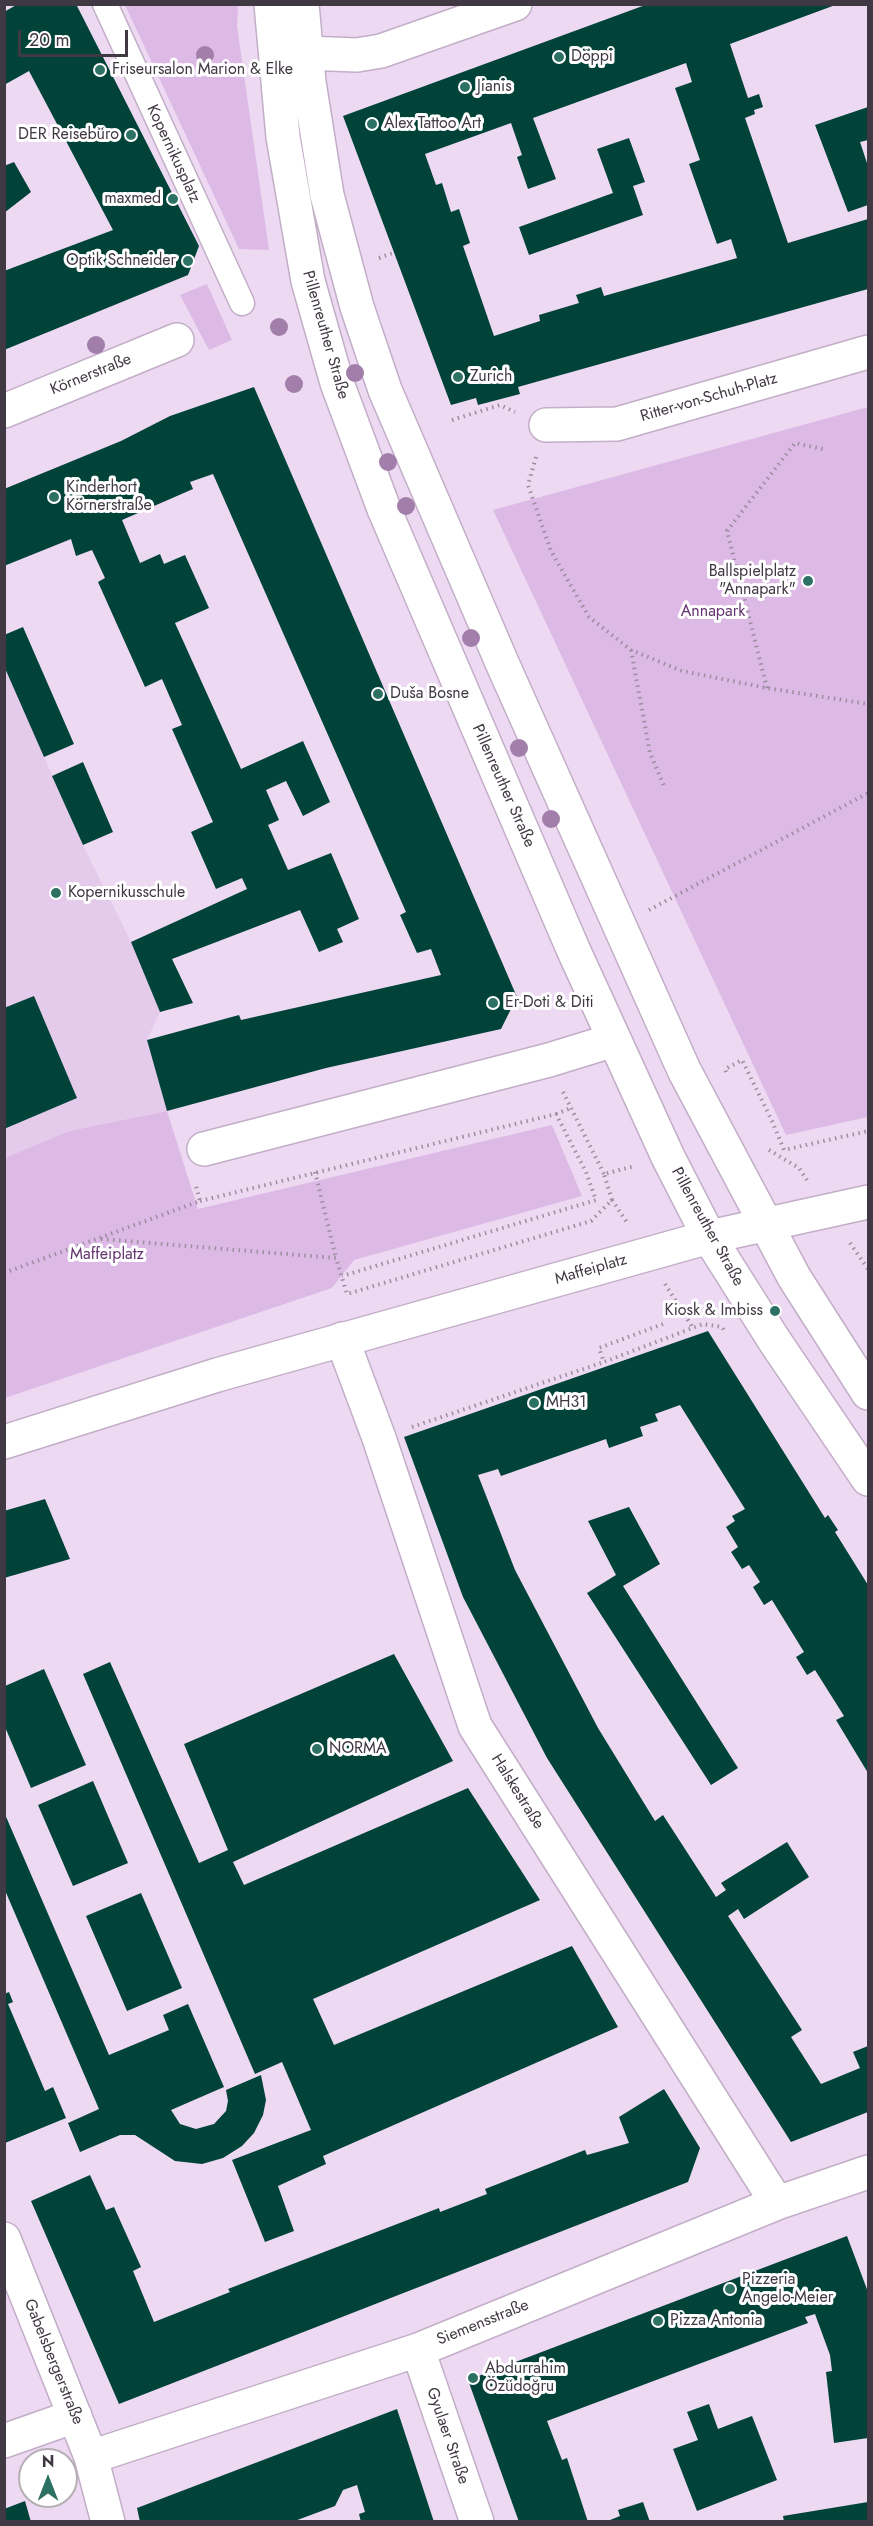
<!DOCTYPE html>
<html>
<head>
<meta charset="utf-8">
<style>
	body { margin:0 }
	#map { position:relative; width:873px; height:2526px; overflow:hidden; background:#eed9f3; font-family:Jost,sans-serif }
	canvas { display:block }
	.frame { position:absolute; inset:0; border:6px solid #403842; pointer-events:none }
	.north { position:absolute; left:18px; top:2448px; width:60px; height:60px; box-sizing:border-box; background:#fff; border:2px solid #b3afb3; border-radius:50%; rotate:0deg; font-size:16px; font-weight:700; line-height:24px; text-align:center; color:#403842 }
	.north::after { content:''; display:block; margin:auto; width:21px; height:27px; background:#2c7164; clip-path:polygon(50% 0,100% 100%,50% 72%,0 100%) }
	.scale { position:absolute; left:18px; top:30px; width:110px; height:27px; box-sizing:border-box; border:3px solid #403842; border-top:0; padding-left:8px; font-size:18px; line-height:21px; white-space:nowrap; color:#403842; -webkit-text-stroke:4px #fff; paint-order:stroke }
</style>
</head>
<body>
<div id="map">
<canvas width="873" height="2526"></canvas>
<div class="frame"></div>
<div class="north">N</div>
<div class="scale">20 m</div>
</div>
<script>
const context = document.querySelector('canvas').getContext('2d');
context.lineJoin = 'round';
function paint(path, color) {
  context.fillStyle = color;
  context.fill(path, 'evenodd');
}
function shape(rows) {
  const path = new Path2D();
  for (const r of rows) {
    path.moveTo(r[0], r[1]);
    for (let i = 2; i < r.length; i += 2) path.lineTo(r[i], r[i + 1]);
  }
  return path;
}
function strokePath(path, color, width, dash) {
  context.strokeStyle = color;
  context.lineWidth = width;
  context.lineCap = dash ? 'butt' : 'round';
  context.setLineDash(dash || []);
  context.stroke(path);
}
function label(font, color, halo, rows, align = 'center') {
  context.font = font + ' Jost,sans-serif';
  context.lineWidth = 6;
  context.setLineDash([]);
  context.textBaseline = 'middle';
  context.strokeStyle = halo;
  context.fillStyle = color;
  for (const [text, x, y, turn = 0] of rows) {
    context.save();
    context.translate(x, y);
    context.rotate((+turn || 0) * Math.PI / 180);
    context.textAlign = isNaN(turn) ? turn : align;
    if (halo) context.strokeText(text, 0, 0);
    context.fillText(text, 0, 0);
    context.restore();
  }
}
const built = shape([
	[4,666,83,845,131,942,160,1012,147,1040,167,1111,69,1131,5,1158]
]);
const green = shape([
	[125,5,238,5,237,26,269,250,239,249],
	[207,284,232,340,209,350,180,295],
	[868,407,868,1117,786,1135,493,510],
	[167,1111,198,1209,552,1125,582,1196,354,1260,332,1288,5,1398,5,1158,69,1131]
]);
const building = shape([
	[18,4,76,4,199,246,188,275,4,350,4,271,113,230,29,71,4,85,4,12],
	[648,4,838,4,730,44,748,98,759,94,763,107,754,110,755,114,745,118,788,243,868,219,868,289,518,387,520,394,478,405,476,398,451,405,343,116],
	[686,63,692,82,675,88,700,160,689,164,717,244,731,239,737,258,604,296,601,287,576,295,579,303,539,315,540,321,494,336,463,246,470,243,459,209,451,212,442,183,436,185,425,154,511,123,522,155,517,157,528,189,556,179,533,118],
	[868,107,868,140,860,142,868,166,868,205,848,212,815,125],
	[629,138,645,182,633,186,643,215,529,255,519,227,613,193,597,149],
	[14,162,31,192,4,213,4,166],
	[254,387,517,997,501,1029,326,1068,167,1111,147,1040,239,1015,241,1020,441,975,431,949,417,953,400,915,406,912,213,474,190,482,193,489,122,520,140,563,160,554,164,564,185,555,209,608,175,623,241,769,303,741,330,802,303,816,286,781,266,790,279,820,268,825,288,870,331,853,359,919,337,929,343,942,319,952,300,910,172,959,193,1003,160,1012,131,942,247,889,242,878,216,889,191,832,213,822,172,729,182,725,162,679,145,687,98,582,105,578,92,550,76,556,71,539,4,566,4,489,121,441,170,416],
	[23,627,74,744,44,757,4,666,4,635],
	[83,762,113,832,83,845,52,776],
	[34,996,77,1098,4,1129,4,1008],
	[708,1331,825,1518,828,1515,838,1530,835,1532,868,1585,868,1773,836,1720,844,1716,815,1670,807,1675,796,1657,804,1652,772,1600,764,1605,753,1587,760,1582,749,1565,742,1569,731,1552,738,1547,726,1527,735,1521,732,1516,745,1509,680,1405,655,1414,658,1421,640,1427,643,1436,609,1448,606,1439,501,1476,498,1469,478,1475,515,1570,598,1728,655,1821,663,1815,716,1897,726,1890,721,1883,787,1842,809,1877,744,1919,738,1909,728,1916,802,2030,791,2037,821,2084,860,2068,853,2052,868,2046,868,2112,791,2142,547,1758,463,1597,404,1437],
	[45,1499,70,1559,4,1578,4,1511],
	[629,1507,660,1564,623,1586,738,1768,711,1785,587,1593,616,1575,588,1521],
	[394,1654,453,1761,233,1862,244,1885,468,1788,540,1900,313,1999,334,2045,572,1946,618,2027,323,2156,326,2164,278,2186,294,2231,265,2242,232,2160,311,2130,282,2062,255,2074,83,1674,110,1662,199,1863,228,1850,184,1744],
	[44,1669,86,1765,31,1788,5,1727,5,1686],
	[93,1781,128,1863,73,1886,38,1805],
	[4,1812,109,2055,169,2030,163,2015,188,2004,224,2087,171,2110,180,2124,196,2129,214,2124,226,2111,228,2101,226,2090,261,2075,266,2100,263,2115,254,2133,242,2146,223,2158,202,2164,175,2161,135,2135,120,2135,80,2152,68,2123,99,2109,4,1888],
	[141,1893,182,1988,127,2011,86,1916],
	[9,1992,13,2002,8,2004,45,2091,53,2087,66,2118,5,2143,4,1994],
	[664,2089,700,2148,688,2182,119,2404,31,2201,90,2175,106,2210,114,2207,141,2267,133,2271,154,2322,230,2292,228,2289,277,2270,439,2208,440,2212,487,2194,485,2189,585,2150,587,2155,629,2143,619,2117],
	[847,2236,868,2292,868,2438,834,2443,826,2372,832,2371,830,2355,815,2314,805,2317,808,2323,547,2421,562,2460,567,2458,588,2522,519,2522,468,2380],
	[709,2404,718,2429,752,2416,777,2480,697,2511,673,2449,698,2440,687,2412],
	[397,2409,434,2522,361,2522,359,2514,365,2512,357,2485,343,2490,335,2506,292,2522,140,2522,137,2508],
	[25,2501,31,2522,4,2522,4,2509],
	[643,2502,650,2522,605,2522,620,2516,618,2510],
	[868,2502,868,2522,784,2522,783,2516]
]);
const path = shape([
	[379,258,393,253],
	[452,420,500,405,515,412],
	[536,457,528,485,551,551,589,617,631,650,682,671,767,688,868,704],
	[631,650,650,753,664,786],
	[767,688,727,531,795,443,827,450],
	[649,910,868,793],
	[726,1072,725,1069,742,1060,773,1123,784,1150,868,1131],
	[563,1092,604,1174],
	[556,1114,571,1108],
	[769,1150,799,1168,807,1180],
	[315,1172,336,1258],
	[612,1200,628,1224],
	[200,1201,556,1114,586,1172,596,1200,342,1276],
	[101,1239,336,1258,347,1294,591,1221,612,1200,604,1174,635,1166],
	[850,1243,868,1269],
	[4,1273,200,1201,195,1183],
	[665,1284,693,1328],
	[663,1324,599,1348,604,1362,703,1324,722,1327,724,1330],
	[412,1427,604,1362]
]);
const pedestrian = shape([
	[105,4,242,303]
]);
const minor = shape([
	[305,53,357,55,381,51,515,4],
	[4,411,177,340],
	[546,425,617,424,868,352],
	[204,1149,549,1060,614,1040],
	[342,1339,379,1438,475,1726,777,2203],
	[4,2239,91,2457,108,2522],
	[418,2350,477,2522],
	[4,2441,75,2416],
	[91,2457,418,2350,777,2203,868,2172]
]);
const tertiary = shape([
	[4,1442,217,1375,709,1237,868,1202]
]);
const secondary = shape([
	[271,4,283,137,308,281,337,383,384,509,573,949,668,1157,709,1237,774,1340,868,1479],
	[302,4,309,82,327,195,357,307,385,390,503,665,684,1070,794,1277,868,1393]
]);
const trees = [
	[205,55],
	[279,327],
	[96,345],
	[355,373],
	[294,384],
	[388,462],
	[406,506],
	[471,638],
	[519,748],
	[551,819]
];
const markers = [
	[559,57,6,"#2c7164"],
	[100,70,6,"#2c7164"],
	[465,87,6,"#2c7164"],
	[372,124,6,"#2c7164"],
	[131,135,6,"#2c7164"],
	[173,199,6,"#2c7164"],
	[188,261,6,"#2c7164"],
	[458,377,6,"#2c7164"],
	[54,497,6,"#2c7164"],
	[808,581,6,"#2c7164"],
	[378,694,6,"#2c7164"],
	[56,893,6,"#2c7164"],
	[493,1003,6,"#2c7164"],
	[775,1311,6,"#2c7164"],
	[534,1403,6,"#2c7164"],
	[317,1749,6,"#2c7164"],
	[730,2289,6,"#2c7164"],
	[658,2321,6,"#2c7164"],
	[473,2378,6,"#2c7164"]
];
const poiNames = [
	["Döppi",571,57],
	["Friseursalon Marion & Elke",112,70],
	["Jianis",477,87],
	["Alex Tattoo Art",384,124],
	["DER Reisebüro",119,135,"right"],
	["maxmed",161,199,"right"],
	["Optik Schneider",176,261,"right"],
	["Zurich",470,377],
	["Kinderhort",66,488],
	["Körnerstraße",66,506],
	["Ballspielplatz",796,572,"right"],
	["\"Annapark\"",796,590,"right"],
	["Duša Bosne",390,694],
	["Kopernikusschule",68,893],
	["Er-Doti & Diti",505,1003],
	["Kiosk & Imbiss",763,1311,"right"],
	["MH31",546,1403],
	["NORMA",329,1749],
	["Pizzeria",742,2280],
	["Angelo-Meier",742,2298],
	["Pizza Antonia",670,2321],
	["Abdurrahim",485,2369],
	["Özüdoğru",485,2387]
];
const streetNames = [
	["Kopernikusplatz",173,154,65],
	["Pillenreuther Straße",325,335,74],
	["Körnerstraße",91,375,-22],
	["Ritter-von-Schuh-Platz",709,398,-16],
	["Pillenreuther Straße",503,786,66],
	["Pillenreuther Straße",707,1227,61],
	["Maffeiplatz",591,1270,-16],
	["Halskestraße",517,1792,58],
	["Siemensstraße",483,2323,-22],
	["Gabelsbergerstraße",53,2362,68],
	["Gyulaer Straße",447,2436,71]
];
const parkNames = [
	["Annapark",713,612],
	["Maffeiplatz",107,1255]
];
paint(built, '#e5cbeb');
paint(green, '#dcbae5');
paint(building, '#014339');
strokePath(pedestrian, '#c2aec7', 27);
strokePath(minor, '#c2aec7', 36);
strokePath(tertiary, '#c2aec7', 36);
strokePath(secondary, '#c2aec7', 36);
strokePath(path, '#9c8da0', 4, [1.5, 4.5]);
strokePath(pedestrian, '#fff', 24);
strokePath(minor, '#fff', 33);
strokePath(tertiary, '#fff', 33);
strokePath(secondary, '#fff', 33);
context.fillStyle = '#a27eaa';
for (const [x, y] of trees) {
  context.beginPath();
  context.arc(x, y, 9, 0, 2 * Math.PI);
  context.fill();
}
for (const [x, y, r, color] of markers) {
  const dot = new Path2D();
  dot.arc(x, y, r, 0, 2 * Math.PI);
  context.fillStyle = color;
  context.fill(dot);
  strokePath(dot, '#fff', 2);
}
label('16px', '#403842', '#fff', poiNames, 'left');
label('16px', '#403842', '#fff', streetNames);
label('16px', '#63346f', '#fff', parkNames);
</script>
</body>
</html>
